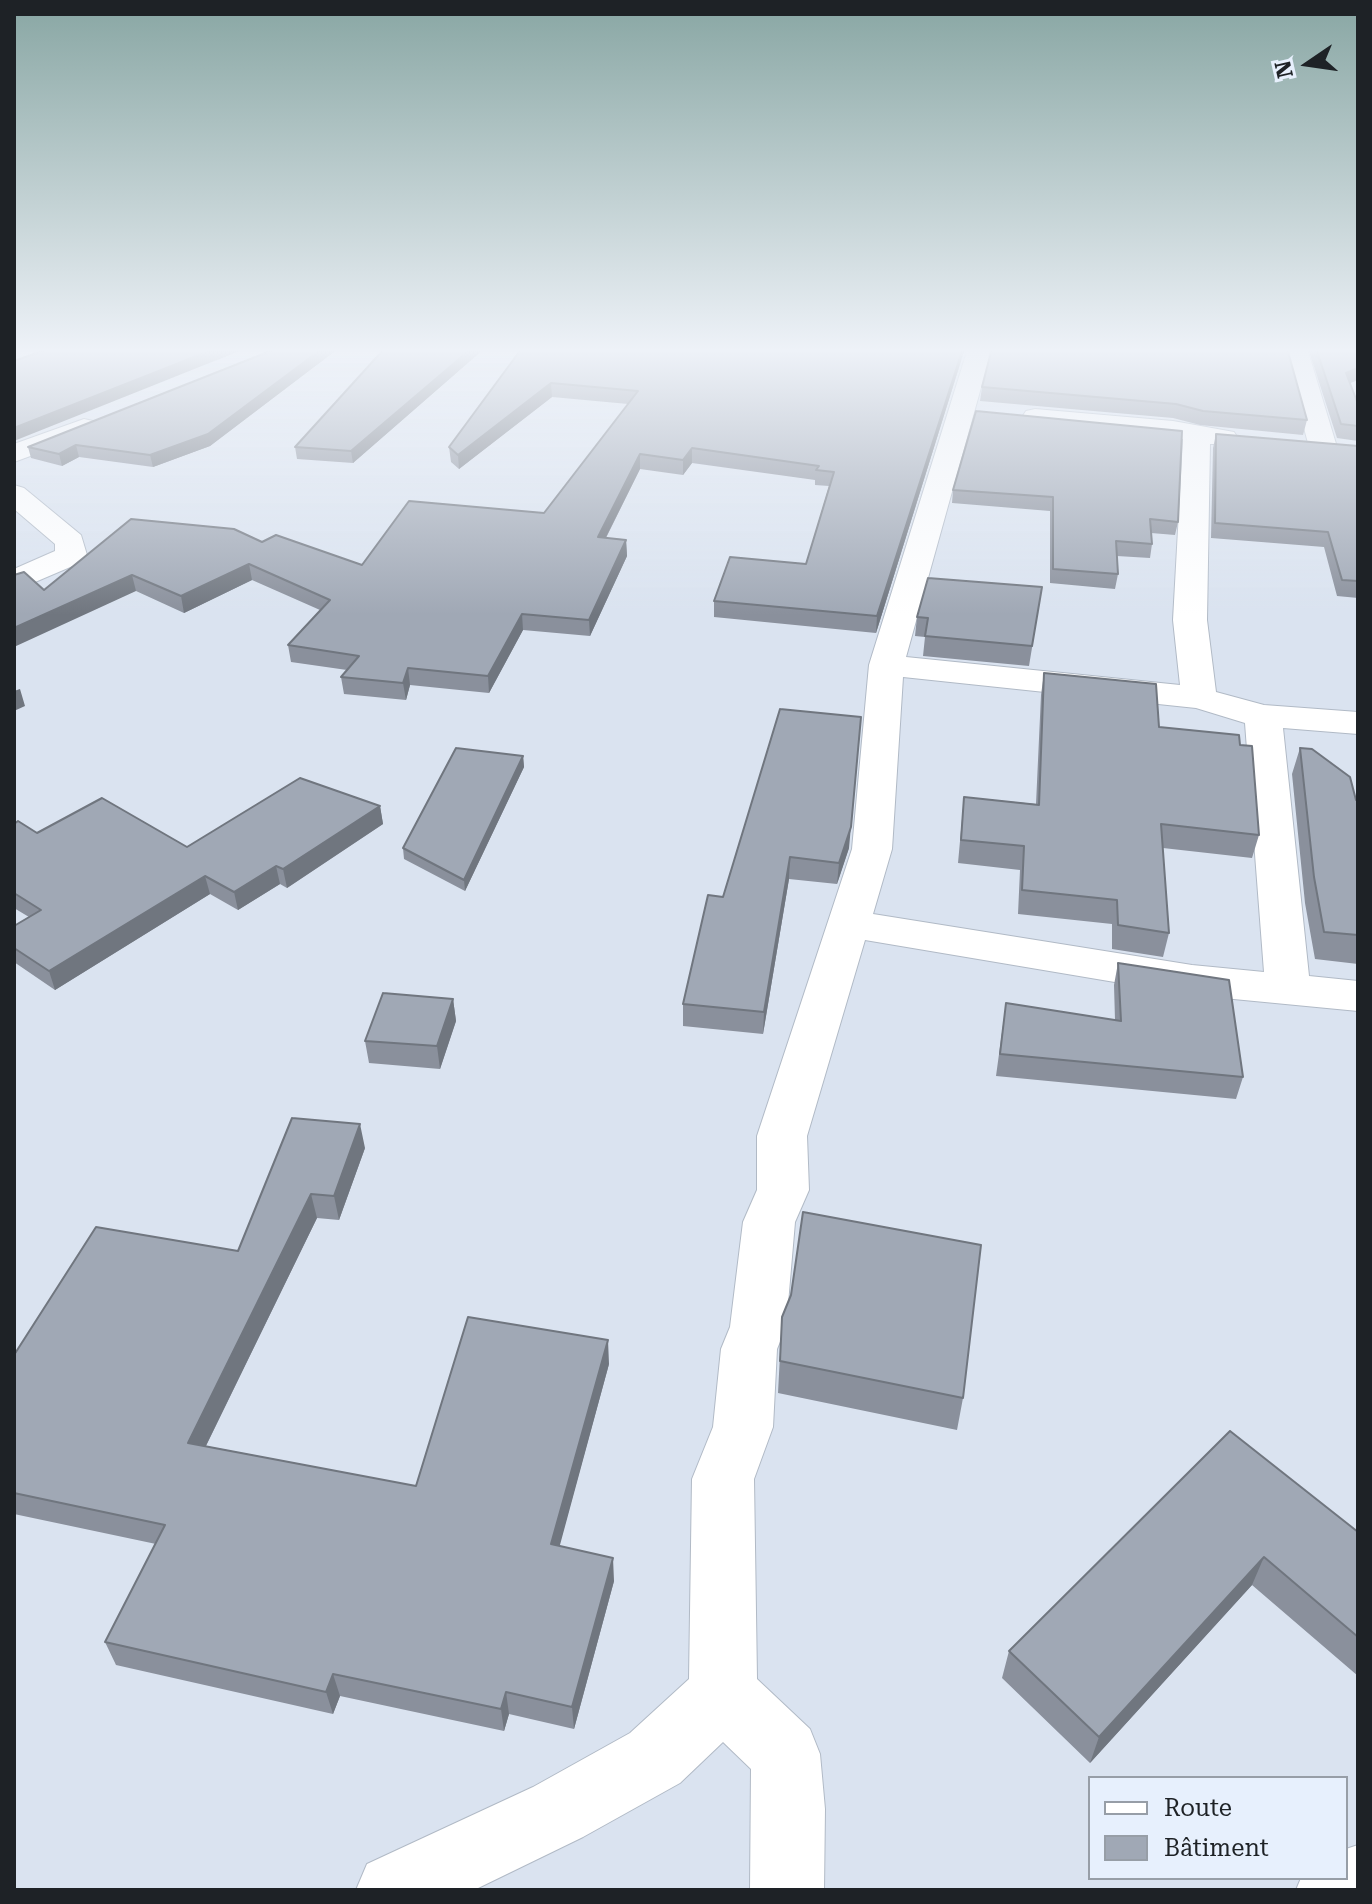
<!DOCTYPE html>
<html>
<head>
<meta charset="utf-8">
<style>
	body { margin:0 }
	#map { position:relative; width:1372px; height:1904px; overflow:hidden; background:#dae3f0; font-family:"Roboto Serif",serif }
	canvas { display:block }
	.frame { position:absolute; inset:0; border:16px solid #1e2226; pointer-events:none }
	.legend { position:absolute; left:1088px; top:1776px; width:260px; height:104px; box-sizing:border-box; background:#e7f0fd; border:2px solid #979ea7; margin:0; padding:10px 14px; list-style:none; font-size:24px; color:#1e2226 }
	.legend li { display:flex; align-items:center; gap:16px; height:40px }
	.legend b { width:40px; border:2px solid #979ea7 }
	.north { position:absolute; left:1268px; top:24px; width:80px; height:80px; -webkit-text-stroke:6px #e7f0fd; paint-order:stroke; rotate:257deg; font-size:22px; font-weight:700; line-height:32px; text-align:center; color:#1e2226 }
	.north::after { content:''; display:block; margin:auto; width:28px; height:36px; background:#1e2226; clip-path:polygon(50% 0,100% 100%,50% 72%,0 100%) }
</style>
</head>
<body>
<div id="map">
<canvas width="1372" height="1904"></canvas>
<div class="frame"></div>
<ul class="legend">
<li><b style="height:10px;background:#fff"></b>Route</li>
<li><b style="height:22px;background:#a0a8b5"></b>Bâtiment</li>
</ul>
<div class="north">N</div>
</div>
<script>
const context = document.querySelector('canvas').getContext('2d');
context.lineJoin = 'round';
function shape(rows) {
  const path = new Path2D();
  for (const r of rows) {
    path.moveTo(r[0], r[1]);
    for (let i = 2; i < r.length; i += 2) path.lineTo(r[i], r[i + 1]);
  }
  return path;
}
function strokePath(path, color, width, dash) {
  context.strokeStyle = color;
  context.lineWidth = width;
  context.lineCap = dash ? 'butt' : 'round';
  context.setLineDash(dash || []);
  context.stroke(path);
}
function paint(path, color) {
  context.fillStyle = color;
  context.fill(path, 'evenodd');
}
const minor = shape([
	[968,348,992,348,906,657,1180,685,1173,620,1183,439,1035,425,1026,423,1022,417,1026,411,1035,409,1173,421,1234,432,1238,438,1234,444,1210,444,1207,620,1216,692,1264,705,1358,712,1358,734,1283,728,1309,976,1358,981,1358,1011,1192,995,865,940,807,1136,809,1190,795,1222,786,1327,777,1349,773,1427,754,1479,757,1679,810,1729,820,1754,825,1809,824,1890,750,1890,751,1769,723,1742,680,1783,583,1837,474,1890,356,1890,367,1864,533,1787,630,1733,689,1679,692,1479,713,1427,721,1349,730,1327,743,1222,757,1190,757,1136,852,849,869,665,968,348],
	[903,677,1196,708,1245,723,1264,972,1192,965,873,914,892,849,903,677],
	[1283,348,1307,348,1337,447,1333,453,1313,453,1309,447,1283,348],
	[84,419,93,421,97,427,93,433,14,462,14,444,84,419],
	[14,485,24,488,81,535,87,555,82,562,14,591,14,569,55,551,55,544,14,509,14,485],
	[1358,1845,1358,1890,1296,1890,1301,1878,1346,1878,1346,1849,1358,1845]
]);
const wall = shape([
	[278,348,339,348,210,446,153,467,79,457,62,466,31,458,28,447],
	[385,348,485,348,353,463,297,459,295,447],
	[522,348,965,348,876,633,714,617,714,601,806,564,829,486,815,485,815,480,692,463,683,475,640,469,606,538,626,540,627,556,590,636,523,630,489,693,410,685,406,700,344,694,341,677,347,670,291,662,288,645,320,610,252,580,184,613,136,591,44,590,262,542,362,565,544,513,628,404,552,397,459,469,451,462,449,447],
	[992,348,1307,420,1303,435,1200,425,1173,418,980,401,982,387],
	[1308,348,1358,348,1358,380,1350,383,1358,404,1358,441,1337,438],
	[976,411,1178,522,1175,535,1151,533,1152,544,1150,558,1117,556,1118,574,1115,589,1050,583,1050,511,952,503,953,490],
	[1216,434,1358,446,1358,598,1337,596,1324,547,1211,538,1213,448],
	[1042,587,1029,666,923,656,925,637,915,636,917,617],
	[1044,673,1159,727,1259,835,1252,858,1163,848,1169,933,1163,957,1112,949,1112,924,1018,914,1020,870,958,863,964,797,1036,804,1041,695],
	[780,709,849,848,837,884,789,879,763,1034,683,1026,683,1004,723,897],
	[1300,748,1356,800,1358,800,1358,964,1315,959,1305,903,1292,774],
	[523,756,524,767,465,891,404,859,403,848],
	[380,806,383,824,287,888,280,884,238,910,210,894,55,990,14,962,14,926,29,917,14,908,14,824,37,833,187,847],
	[1118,963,1243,1077,1236,1099,996,1076,1006,1003,1115,1020,1114,985],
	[453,999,456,1021,440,1069,369,1063,365,1041],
	[365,1148,339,1220,317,1218,206,1446,416,1486,609,1364,559,1546,614,1581,574,1729,509,1714,504,1731,340,1696,333,1714,116,1665,105,1642,156,1544,14,1514,14,1355,238,1251],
	[782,1317,963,1398,957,1430,778,1393],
	[1230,1431,1358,1532,1358,1676,1252,1585,1090,1763,1002,1678,1009,1651]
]);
const shadedWall = shape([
	[217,348,247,348,14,441,14,428],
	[323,348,339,348,210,446,153,467,150,455],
	[472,348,485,348,353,463,351,451],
	[963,348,965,348,876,633,877,616],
	[1358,368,1358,380,1342,386,1346,373],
	[551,383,552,397,459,469,458,455],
	[76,445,79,457,62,466,59,454],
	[692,448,692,463,683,475,683,460],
	[640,454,640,469,598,553,598,537],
	[626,540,627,556,590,636,589,620],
	[249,564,252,580,184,613,181,596],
	[132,575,136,591,14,647,14,628],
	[522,614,523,630,489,693,488,676],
	[408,668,410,685,406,700,403,683],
	[20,689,25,706,14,711,14,691],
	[861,717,849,848,837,884,839,863],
	[523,756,524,767,465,891,464,880],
	[380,806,383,824,287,888,283,869],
	[790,857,789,879,763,1034,764,1012],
	[276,866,280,884,238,910,234,892],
	[205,876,210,894,55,990,49,971],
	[453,999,456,1021,440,1069,437,1046],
	[360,1124,365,1148,339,1220,334,1196],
	[311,1194,317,1218,196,1466,188,1443],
	[608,1340,609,1364,554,1567,551,1544],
	[1264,1557,1252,1585,1090,1763,1099,1737],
	[613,1558,614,1581,574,1729,572,1707],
	[333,1674,340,1696,333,1714,326,1692],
	[506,1692,509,1714,504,1731,501,1709]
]);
const building = shape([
	[51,348,217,348,14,428,14,361,51,348],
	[278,348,323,348,208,434,150,455,76,445,59,454,28,447,278,348],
	[385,348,472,348,351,451,295,447,385,348],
	[522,348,963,348,877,616,714,601,730,557,806,564,834,472,816,470,819,466,692,448,683,460,640,454,598,537,626,540,589,620,522,614,488,676,408,668,403,683,341,677,359,656,288,645,330,600,249,564,181,596,132,575,14,628,14,575,24,572,44,590,131,519,234,529,262,542,276,535,362,565,409,501,544,513,638,391,551,383,458,455,449,447,522,348],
	[992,348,1287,348,1307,420,1203,411,1176,404,982,387,992,348],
	[1316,348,1358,348,1358,368,1346,373,1358,404,1358,426,1341,424,1316,348],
	[976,411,1182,431,1178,522,1150,519,1152,544,1116,541,1118,574,1053,569,1053,497,953,490,976,411],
	[1216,434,1358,446,1358,581,1342,580,1328,532,1215,523,1216,434],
	[928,578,1042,587,1032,646,925,636,928,618,917,617,928,578],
	[1044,673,1156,684,1159,727,1239,735,1240,745,1252,746,1259,835,1161,824,1169,933,1118,925,1117,900,1022,890,1024,846,961,840,964,797,1039,805,1044,673],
	[780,709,861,717,851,827,839,863,790,857,764,1012,683,1004,708,895,723,897,780,709],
	[456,748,523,756,464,880,403,848,456,748],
	[1300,748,1312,749,1350,777,1356,800,1358,800,1358,935,1324,932,1314,877,1300,748],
	[300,778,380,806,283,869,276,866,234,892,205,876,49,971,14,948,14,926,41,910,14,893,14,824,18,821,37,833,102,798,187,847,300,778],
	[1118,963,1229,980,1243,1077,1000,1054,1006,1003,1121,1021,1118,963],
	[383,993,453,999,437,1046,365,1041,383,993],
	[292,1118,360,1124,334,1196,311,1194,188,1443,416,1486,468,1317,608,1340,551,1544,613,1558,572,1707,506,1692,501,1709,333,1674,326,1692,105,1642,165,1525,14,1493,14,1355,96,1227,238,1251,292,1118],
	[803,1212,981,1245,963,1398,780,1361,782,1317,791,1295,803,1212],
	[1230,1431,1358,1532,1358,1637,1264,1557,1099,1737,1009,1651,1230,1431]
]);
strokePath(minor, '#b1bac6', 2);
paint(minor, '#fff');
paint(wall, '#8a909c');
paint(shadedWall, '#70767f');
paint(building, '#a0a8b5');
strokePath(building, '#70767f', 2);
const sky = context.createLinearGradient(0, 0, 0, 615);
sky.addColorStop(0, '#88a6a3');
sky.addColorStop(0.57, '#eef2f8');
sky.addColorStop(1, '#eef2f800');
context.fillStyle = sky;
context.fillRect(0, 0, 1372, 615);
</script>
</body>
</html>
